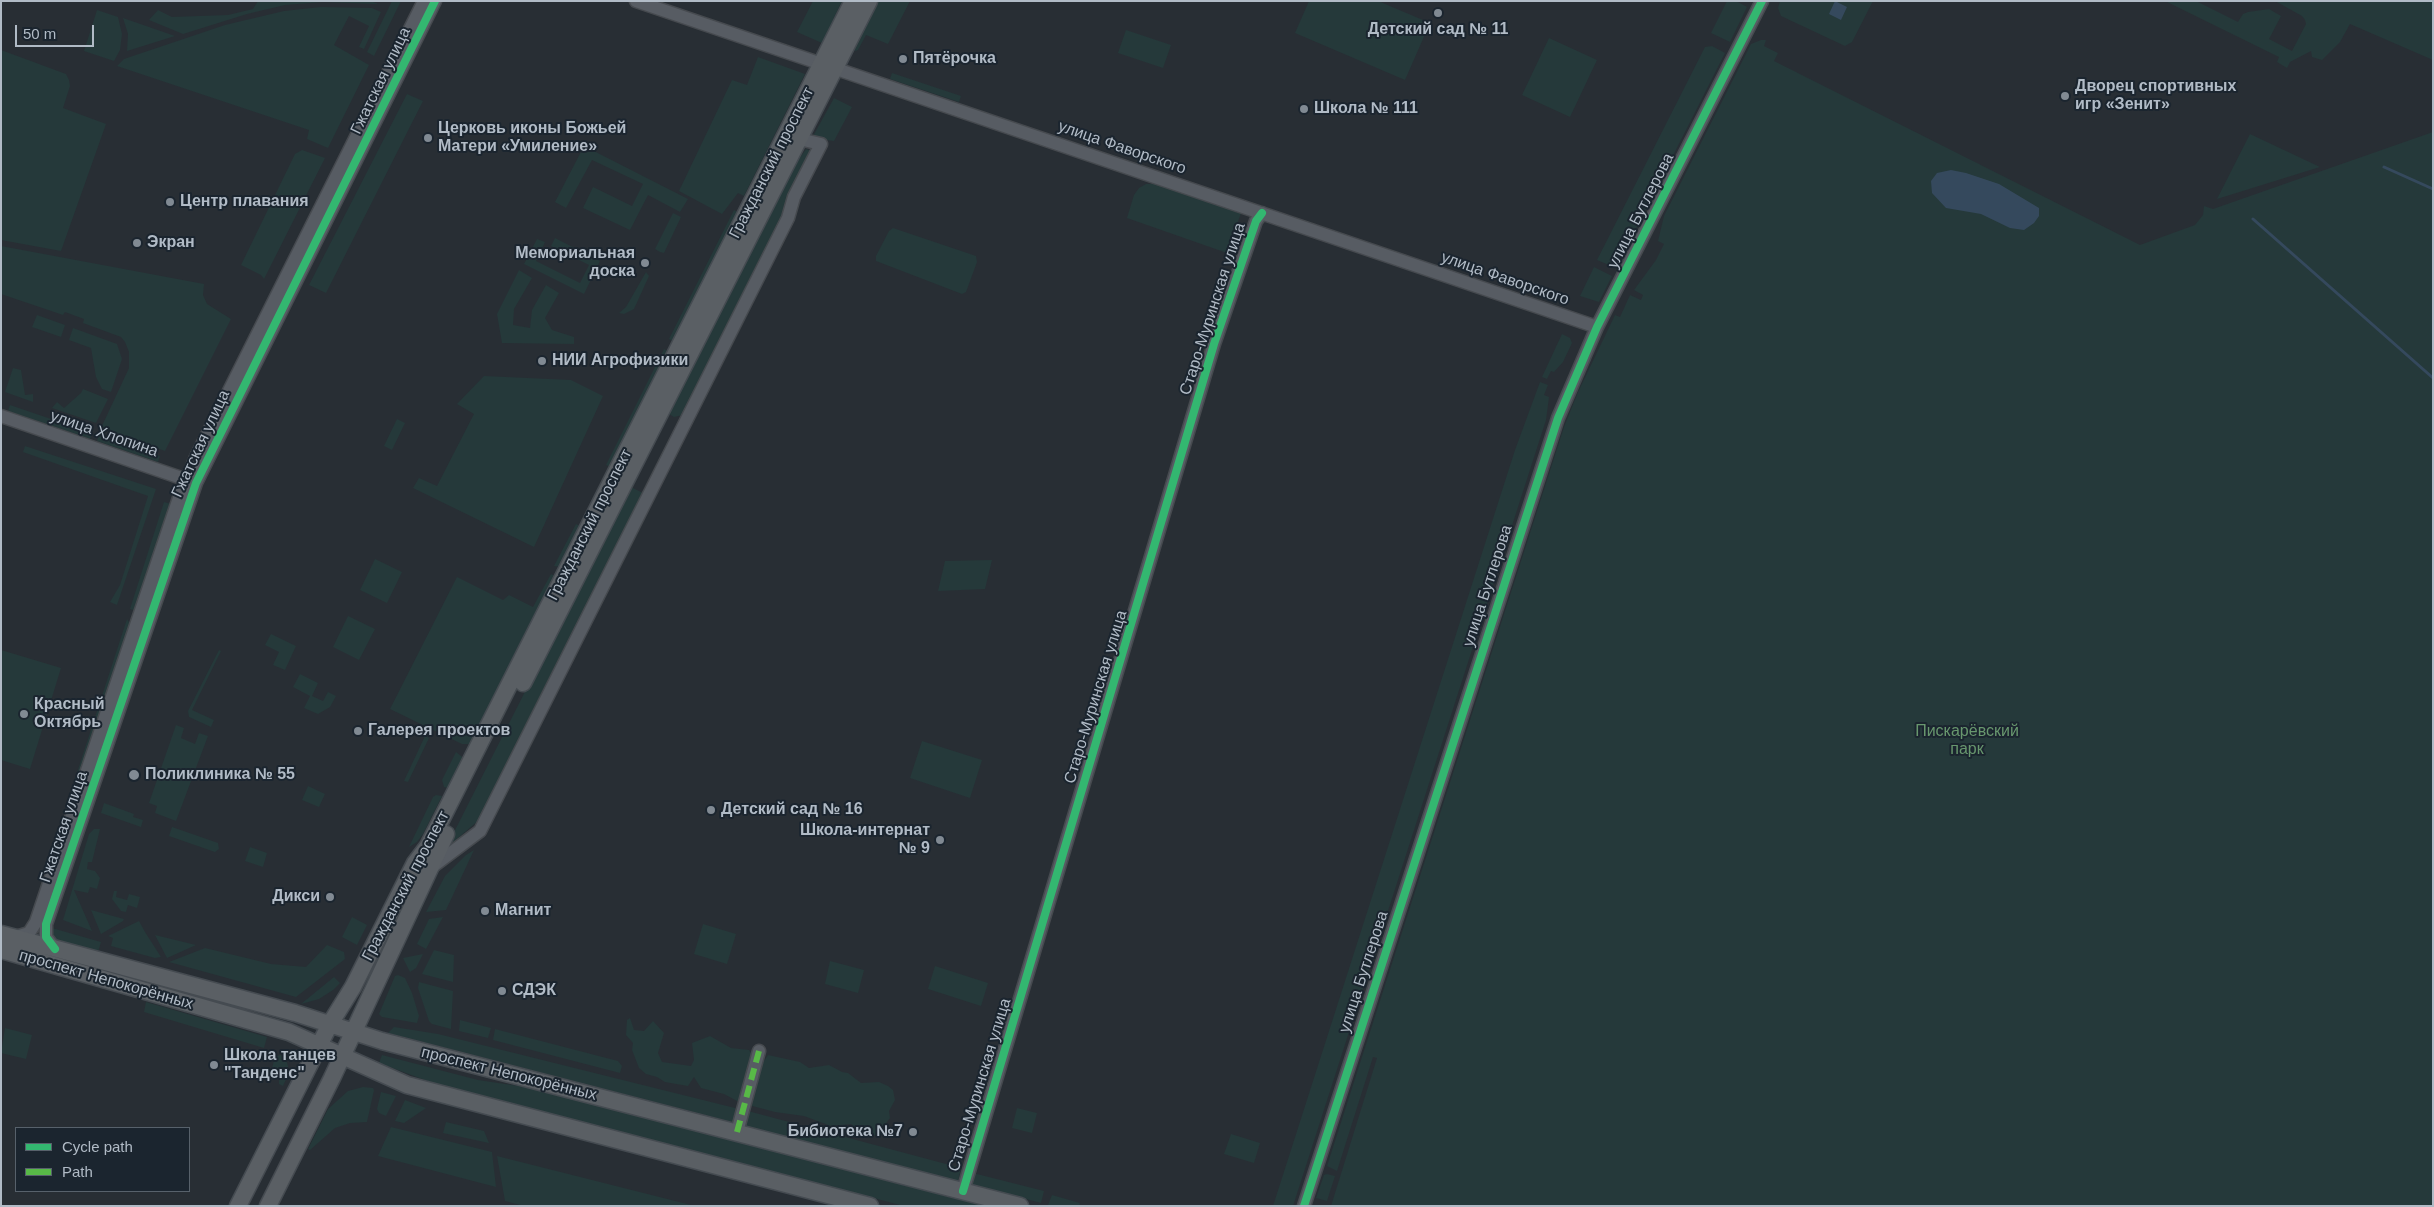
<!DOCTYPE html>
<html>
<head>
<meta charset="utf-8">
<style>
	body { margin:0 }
	#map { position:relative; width:2434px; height:1207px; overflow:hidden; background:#282e34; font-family:Helvetica,sans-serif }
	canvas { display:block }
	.frame { position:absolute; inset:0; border:2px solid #b1bbc6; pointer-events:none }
	.legend { position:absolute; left:15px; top:1127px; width:175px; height:65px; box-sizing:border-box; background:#1b252f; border:1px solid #57616b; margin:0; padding:6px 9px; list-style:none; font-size:15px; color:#b1bbc6 }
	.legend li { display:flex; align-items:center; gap:10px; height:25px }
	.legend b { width:25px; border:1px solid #57616b }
	.scale { position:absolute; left:15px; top:25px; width:79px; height:22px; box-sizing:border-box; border:2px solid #b1bbc6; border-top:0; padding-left:6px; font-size:15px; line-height:18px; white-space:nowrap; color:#b1bbc6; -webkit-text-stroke:4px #1b252f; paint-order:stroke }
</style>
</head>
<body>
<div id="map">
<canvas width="2434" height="1207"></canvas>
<div class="frame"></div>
<ul class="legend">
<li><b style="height:6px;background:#33b770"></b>Cycle path</li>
<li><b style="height:6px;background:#58b947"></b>Path</li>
</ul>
<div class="scale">50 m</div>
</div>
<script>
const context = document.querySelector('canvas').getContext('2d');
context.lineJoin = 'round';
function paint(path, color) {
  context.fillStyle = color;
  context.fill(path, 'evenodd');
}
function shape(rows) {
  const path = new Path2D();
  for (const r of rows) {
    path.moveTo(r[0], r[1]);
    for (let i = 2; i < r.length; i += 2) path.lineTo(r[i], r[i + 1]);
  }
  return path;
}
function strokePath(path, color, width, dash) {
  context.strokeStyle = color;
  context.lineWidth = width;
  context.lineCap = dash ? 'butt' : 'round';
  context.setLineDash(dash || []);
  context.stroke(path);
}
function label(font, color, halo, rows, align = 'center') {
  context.font = font + ' Helvetica,sans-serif';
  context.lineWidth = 4;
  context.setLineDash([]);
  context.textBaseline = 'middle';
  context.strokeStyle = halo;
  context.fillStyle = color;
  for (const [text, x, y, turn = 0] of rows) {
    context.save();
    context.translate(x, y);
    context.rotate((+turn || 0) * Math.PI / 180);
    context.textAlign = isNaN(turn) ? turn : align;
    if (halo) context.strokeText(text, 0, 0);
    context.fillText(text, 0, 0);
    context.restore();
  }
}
const green = shape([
	[258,1,371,1,378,4,323,2,285,5,247,14,183,34,149,20,158,10,172,17,228,15,253,9],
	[392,1,401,1,374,56,367,52],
	[813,1,842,1,822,43,797,32],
	[877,1,910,1,888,44,866,35,858,50,855,51,854,47],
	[1309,1,1378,1,1430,23,1405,80,1295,33],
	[1727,1,1736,1,1747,7,1730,42,1711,33],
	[1780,1,1873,1,1852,42,1845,46,1781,16,1778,8],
	[2165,1,2196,1,2238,22,2243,14,2248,12,2269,9,2281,16,2269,39,2292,51,2306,24,2305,20,2302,16,2275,1,2433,1,2433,60,2350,24,2340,42,2322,60,2312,57,2311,51,2290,62,2287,68,2277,62,2279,57],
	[321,7,372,8,381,12,364,49,359,47,369,26,349,16,334,45,369,65,328,148,307,139,309,130,117,66,124,59,225,25,284,11],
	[97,10,118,17,122,34,120,50,114,61,84,51],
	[123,18,175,36,127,51,128,34],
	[1126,30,1171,45,1163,68,1118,53],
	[1549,38,1597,60,1570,117,1522,95],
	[1761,40,1766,40,1764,46,1778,53,1774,61,2140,245,2195,225,2203,215,2204,206,2213,209,2433,132,2433,1206,1331,1206,1377,1058,1373,1057,1337,1171,1327,1166,1564,427,1578,392,1615,315,1620,317,1630,295,1641,300,1643,295,1634,290,1656,260,1664,244,1658,241,1664,216,1751,44],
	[1712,46,1725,53,1616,268,1597,260,1705,47],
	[1,50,66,74,69,80,70,86,63,108,106,124,61,251,1,240],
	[758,57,805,74,744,196,738,193,722,214,679,191,732,80,747,85],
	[892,73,961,96,959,102,890,79],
	[407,94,423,101,326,293,309,285],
	[834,98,852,107,834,141,812,138],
	[2250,134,2320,167,2217,199],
	[584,146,688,199,680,212,648,195,630,230,583,208,593,187,632,206,643,184,592,160,566,208,555,202],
	[806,149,811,151,783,216,683,415,674,417,667,413,785,179],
	[302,150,325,158,264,279,261,275,241,265,295,154],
	[1146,184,1155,184,1241,213,1227,253,1127,218,1134,195,1139,188],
	[734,210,739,213,675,342,669,339],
	[673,213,681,217,664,253,660,252,655,249],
	[893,228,976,256,977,262,966,292,962,294,876,261,876,256,889,231],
	[555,238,600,261,584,294,524,264,537,239,545,242,536,261,580,283,589,265,551,246],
	[1,246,204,284,203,295,207,304,231,319,165,451,101,428,129,368,129,352,125,342,121,337,83,323,84,319,65,312,63,315,1,294],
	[1594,267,1612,276,1599,302,1580,296],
	[519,270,532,278,514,309,513,325,530,328,532,310,546,285,559,293,545,318,552,330,574,337,574,344,502,343,497,314],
	[646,272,649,276,634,309,624,314,619,313,626,307],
	[37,315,65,325,61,337,32,327],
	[73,328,117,344,122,359,111,392,102,389,96,377,91,348,69,340],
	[1562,334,1570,338,1572,343,1563,362,1554,372,1551,371,1547,379,1542,377],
	[664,349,669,352,611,467,606,465],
	[13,368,21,370,25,395,33,394,33,402,5,392],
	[484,376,571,380,603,396,534,547,413,488,419,478,437,486,474,414,457,404],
	[1540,382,1548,385,1544,395,1549,397,1546,420,1293,1206,1273,1206,1515,450],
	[83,389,108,399,96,423,52,408,57,402,64,408,81,393],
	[10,405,92,433,90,439,8,411],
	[397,419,405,423,392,450,384,446],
	[99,435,160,456,158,462,97,441],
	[25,446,156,489,117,605,110,602,120,585,148,496,23,452],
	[629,486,643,493,479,820,451,844,449,842],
	[164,502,171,504,136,611,130,609],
	[576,524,582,527,561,567,554,566],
	[375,559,402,572,387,603,360,590],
	[992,560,985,589,938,591,945,561],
	[551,574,557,577,473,744,462,744,390,709,457,577,503,600,509,595,533,607],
	[348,616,375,629,359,660,333,647],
	[127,619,130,624,77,782,74,782],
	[271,634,296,646,285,670,273,665,279,652,265,645],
	[1,650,61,668,30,769,1,760],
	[219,650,221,651,192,710,214,720,211,727,189,717,188,711],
	[300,674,318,683,312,696,323,701,328,692,336,696,330,707,318,714,304,708,310,696,293,687],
	[176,725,184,728,181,738,195,744,199,733,208,736,176,821,155,813,157,806,149,803],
	[425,736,429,738,408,782,404,781],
	[922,741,982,760,970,798,910,778],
	[456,752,466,760,448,788,444,787,442,780],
	[308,786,325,794,319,807,302,800],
	[436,795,442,796,423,834,417,842,409,847,433,797],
	[104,803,134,814,133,817,143,820,141,827,101,813],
	[172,827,218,843,219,849,215,852,169,836],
	[94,829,100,829,92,862,88,862,87,869,95,871,100,878,97,889,90,887,88,893,74,890,92,931,63,920,89,834],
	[250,847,267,853,263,867,245,861],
	[474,850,446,910,426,912,445,876,466,855],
	[114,891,117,891,116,897,127,900,129,894,140,897,137,908,128,905,126,912,121,911,112,899],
	[91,910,124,919,123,921,101,934],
	[352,917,367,925,357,945,342,937],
	[443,917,426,949,417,944,429,919],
	[139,921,145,932,161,957,155,958,111,946,113,938,108,936],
	[703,924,736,934,727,964,694,954],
	[52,928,101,942,98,952,54,940],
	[155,935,196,945,167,958],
	[327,945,344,952,345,959,296,997,169,962,205,948,271,964,306,967],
	[434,950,454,955,453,982,422,974],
	[423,954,416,968,410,972,403,958],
	[830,961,864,970,858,993,825,984],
	[935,966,988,983,981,1006,928,989],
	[398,975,405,978,412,993,419,1016,417,1023,382,1017,379,1014,395,976],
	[334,977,340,983,333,990,319,999,301,1004],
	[419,982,453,991,451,1029,432,1024,429,1021,418,988],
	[146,1002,267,1037,264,1048,144,1012],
	[630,1018,634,1030,644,1031,653,1021,664,1033,658,1053,662,1062,691,1066,694,1060,692,1043,710,1036,731,1048,749,1050,760,1067,768,1055,800,1062,809,1068,829,1065,842,1072,848,1073,861,1083,879,1082,888,1086,893,1090,895,1100,889,1111,890,1118,877,1135,866,1136,851,1124,831,1126,804,1116,775,1112,741,1103,724,1094,701,1088,694,1077,688,1086,665,1082,657,1077,646,1074,639,1068,632,1050,633,1043,626,1035,627,1020],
	[460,1020,491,1028,488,1038,459,1031],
	[394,1027,438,1034,739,1109,736,1123,388,1033],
	[5,1028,32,1035,26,1059,1,1053],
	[495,1029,618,1061,622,1066,620,1073,493,1040],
	[280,1055,285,1056,288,1066,288,1075,283,1086,279,1084,279,1076,272,1068,275,1057],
	[382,1055,478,1080,532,1088,984,1206,904,1206,433,1083,379,1063],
	[363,1087,373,1088,374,1090,367,1122,350,1123,335,1128,310,1150,308,1149,328,1109,348,1091],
	[381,1092,396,1096,386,1116,379,1113,377,1109],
	[405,1100,426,1108,404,1123,395,1121],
	[1017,1108,1037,1113,1032,1133,1012,1128],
	[748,1111,961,1168,958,1181,744,1126],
	[446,1122,484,1131,489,1143,443,1133],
	[391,1127,492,1152,496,1187,378,1156],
	[1231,1134,1260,1143,1254,1163,1224,1154],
	[497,1156,695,1206,524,1206,505,1201],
	[973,1173,1044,1191,1041,1203,970,1184],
	[1327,1174,1335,1176,1327,1201,1316,1198,1324,1175],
	[1052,1195,1080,1203,1079,1206,1048,1205]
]);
const water = shape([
	[1835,1,1847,7,1841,20,1829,14],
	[1951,170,1966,173,1999,184,2039,208,2039,216,2034,223,2024,230,2010,228,1981,214,1946,208,1932,193,1931,181,1937,173]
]);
const stream = shape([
	[2384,167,2433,189],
	[2253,219,2433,378]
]);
const minor = shape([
	[636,1,1597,327],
	[1,416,193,482],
	[432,867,480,831,788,218,794,197,821,144,799,139],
	[13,938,29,933,36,922,179,498,196,457,424,1],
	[55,949,46,937,46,924,196,483,435,1],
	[737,1132,759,1051],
	[963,1191,1214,344,1256,221,1262,213],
	[1304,1206,1558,418,1597,327,1762,1]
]);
const major = shape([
	[523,683,869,1],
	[1,934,295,1013,382,1041,1020,1206],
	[1,950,289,1032,407,1085,870,1206],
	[238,1206,330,1024,353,987,415,863,428,846,853,1],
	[268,1206,332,1078,446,834]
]);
const quiet = shape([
	[737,1132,759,1051]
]);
const cycleway = shape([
	[55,949,46,937,46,924,196,483,435,1],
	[963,1191,1214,344,1256,221,1262,213],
	[1304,1206,1558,418,1597,327,1762,1]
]);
const markers = [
	[1438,13,5,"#818a93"],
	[903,59,5,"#818a93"],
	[2065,96,5,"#818a93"],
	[1304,109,5,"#818a93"],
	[428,138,5,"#818a93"],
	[170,202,5,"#818a93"],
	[137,243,5,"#818a93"],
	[645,263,5,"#818a93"],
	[542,361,5,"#818a93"],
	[24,714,5,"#818a93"],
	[358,731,5,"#818a93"],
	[134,775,6,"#818a93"],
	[711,810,5,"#818a93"],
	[940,840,5,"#818a93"],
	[330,897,5,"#818a93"],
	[485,911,5,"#818a93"],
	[502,991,5,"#818a93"],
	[214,1065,5,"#818a93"],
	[913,1132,5,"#818a93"]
];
const poiNames = [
	["Детский сад № 11",1438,30,"center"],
	["Пятёрочка",913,59],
	["Дворец спортивных",2075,87],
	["игр «Зенит»",2075,105],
	["Школа № 111",1314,109],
	["Церковь иконы Божьей",438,129],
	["Матери «Умиление»",438,147],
	["Центр плавания",180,202],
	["Экран",147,243],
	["Мемориальная",635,254,"right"],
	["доска",635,272,"right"],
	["НИИ Агрофизики",552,361],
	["Красный",34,705],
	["Октябрь",34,723],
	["Галерея проектов",368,731],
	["Поликлиника № 55",145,775],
	["Детский сад № 16",721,810],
	["Школа-интернат",930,831,"right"],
	["№ 9",930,849,"right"],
	["Дикси",320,897,"right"],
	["Магнит",495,911],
	["СДЭК",512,991],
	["Школа танцев",224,1056],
	["\"Танденс\"",224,1074],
	["Бибиотека №7",903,1132,"right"]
];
const streetNames = [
	["Гжатская улица",381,81,-64],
	["улица Фаворского",1122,148,19],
	["Гражданский проспект",772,163,-63],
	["улица Бутлерова",1641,211,-63],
	["улица Фаворского",1505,279,19],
	["Старо-Муринская улица",1213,309,-72],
	["улица Хлопина",104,434,19],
	["Гжатская улица",201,444,-65],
	["Гражданский проспект",590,525,-63],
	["улица Бутлерова",1488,586,-72],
	["Старо-Муринская улица",1096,697,-73],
	["Гжатская улица",64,827,-71],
	["Гражданский проспект",406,886,-62],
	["улица Бутлерова",1364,972,-72],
	["проспект Непокорённых",106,980,16],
	["проспект Непокорённых",509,1074,14],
	["Старо-Муринская улица",980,1085,-73]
];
const parkNames = [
	["Пискарёвский",1967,732],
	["парк",1967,750]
];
paint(green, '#25393a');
paint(water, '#35495d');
strokePath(stream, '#35495d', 3);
strokePath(minor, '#464a4f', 15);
strokePath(major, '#454b51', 19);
strokePath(minor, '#575c63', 12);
strokePath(major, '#5a5f64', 16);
strokePath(quiet, '#58b947', 6, [12, 6]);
strokePath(cycleway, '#33b770', 8);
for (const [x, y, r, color] of markers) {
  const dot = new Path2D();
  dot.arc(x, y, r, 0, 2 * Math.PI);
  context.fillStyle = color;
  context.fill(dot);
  strokePath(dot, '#1b252f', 2);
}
label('bold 16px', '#b1bbc6', '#1b252f', poiNames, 'left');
label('16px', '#b1bbc6', '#1b252f', streetNames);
label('16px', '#68976e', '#1b252f', parkNames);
</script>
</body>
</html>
